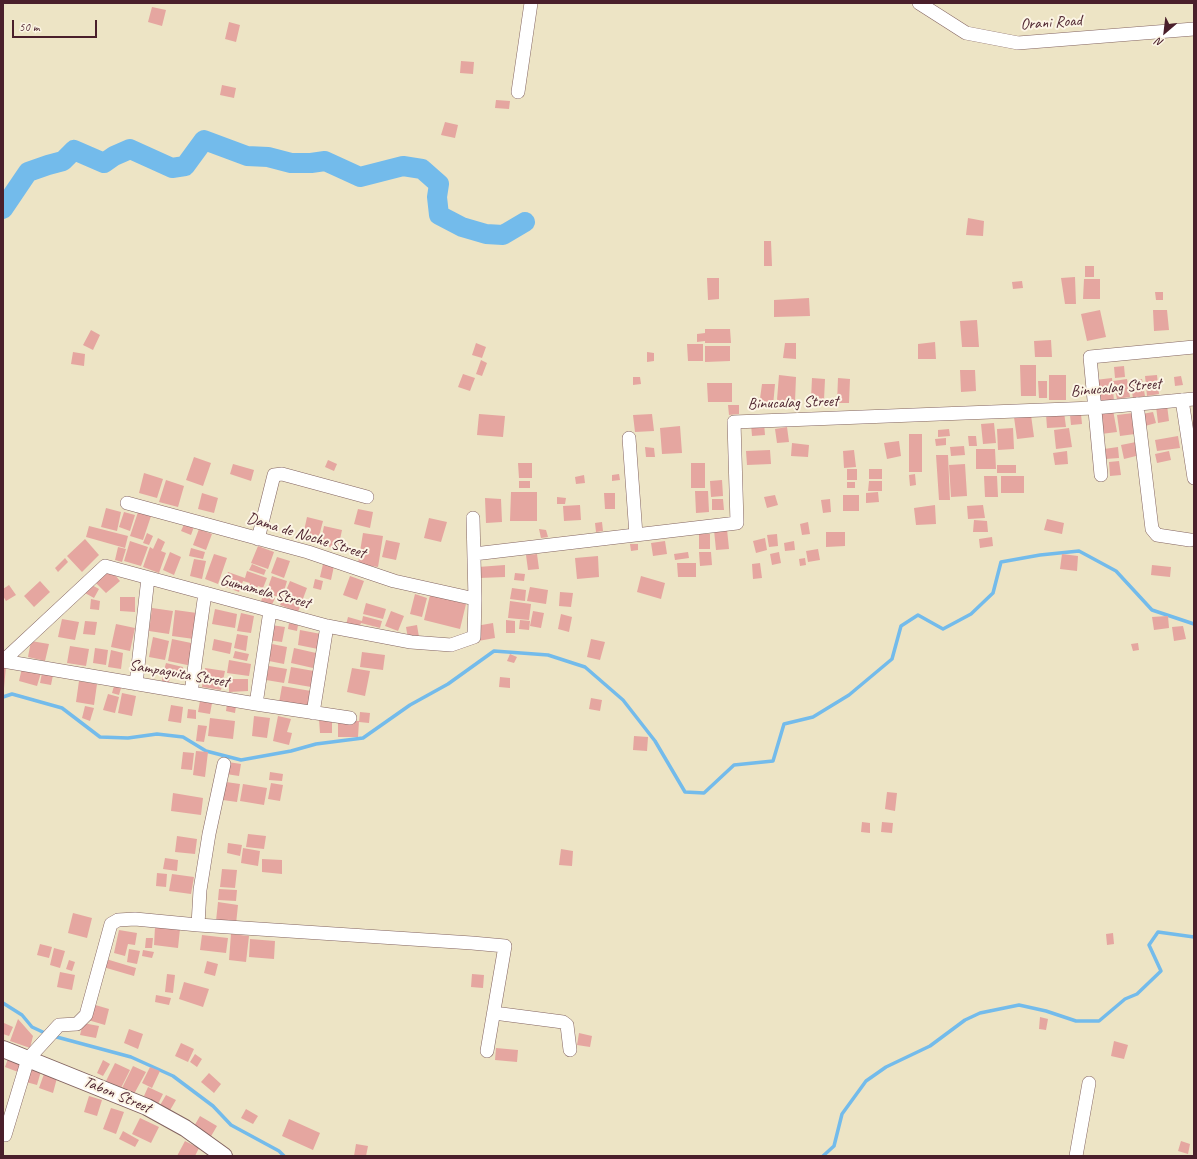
<!DOCTYPE html>
<html>
<head>
<meta charset="utf-8">
<style>
	body { margin:0 }
	#map { position:relative; width:1197px; height:1159px; overflow:hidden; background:#ede4c5; font-family:Caveat,sans-serif }
	canvas { display:block }
	.frame { position:absolute; inset:0; border:4px solid #4a1f2b; pointer-events:none }
	.north { position:absolute; left:1145px; top:12px; width:40px; height:40px; -webkit-text-stroke:3px #fcf5e5; paint-order:stroke; rotate:208deg; font-size:11px; font-weight:700; line-height:16px; text-align:center; color:#4a1f2b }
	.north::after { content:''; display:block; margin:auto; width:14px; height:18px; background:#4a1f2b; clip-path:polygon(50% 0,100% 100%,50% 72%,0 100%) }
	.scale { position:absolute; left:12px; top:20px; width:85px; height:18px; box-sizing:border-box; border:2px solid #4a1f2b; border-top:0; padding-left:5px; font-size:12px; line-height:14px; white-space:nowrap; color:#4a1f2b; -webkit-text-stroke:3px #fcf5e5; paint-order:stroke }
</style>
</head>
<body>
<div id="map">
<canvas width="1197" height="1159"></canvas>
<div class="frame"></div>
<div class="north">N</div>
<div class="scale">50 m</div>
</div>
<script>
const context = document.querySelector('canvas').getContext('2d');
context.lineJoin = 'round';
function shape(rows) {
  const path = new Path2D();
  for (const r of rows) {
    path.moveTo(r[0], r[1]);
    for (let i = 2; i < r.length; i += 2) path.lineTo(r[i], r[i + 1]);
  }
  return path;
}
function strokePath(path, color, width, dash) {
  context.strokeStyle = color;
  context.lineWidth = width;
  context.lineCap = dash ? 'butt' : 'round';
  context.setLineDash(dash || []);
  context.stroke(path);
}
function paint(path, color) {
  context.fillStyle = color;
  context.fill(path, 'evenodd');
}
function label(font, color, halo, rows, align = 'center') {
  context.font = font + ' Caveat,sans-serif';
  context.lineWidth = 4;
  context.setLineDash([]);
  context.textBaseline = 'middle';
  context.strokeStyle = halo;
  context.fillStyle = color;
  for (const [text, x, y, turn = 0] of rows) {
    context.save();
    context.translate(x, y);
    context.rotate((+turn || 0) * Math.PI / 180);
    context.textAlign = isNaN(turn) ? turn : align;
    if (halo) context.strokeText(text, 0, 0);
    context.fillText(text, 0, 0);
    context.restore();
  }
}
const stream = shape([
	[3,697,12,694,62,708,100,737,128,738,157,734,183,737,206,751,241,760,291,751,316,744,363,738,410,705,448,684,494,651,548,655,585,667,623,700,655,741,685,792,704,793,734,765,773,761,784,724,813,717,849,695,892,659,901,626,918,615,943,629,971,614,993,593,1001,562,1040,555,1079,551,1116,571,1152,610,1194,624],
	[3,1003,22,1015,32,1027,47,1034],
	[53,1036,131,1057,173,1076,213,1106,231,1125,279,1151,284,1156],
	[823,1156,834,1146,842,1114,866,1081,886,1067,930,1046,965,1020,980,1013,1019,1005,1046,1011,1076,1021,1099,1021,1125,999,1137,994,1161,971,1149,945,1158,932,1194,937]
]);
const river = shape([
	[3,209,28,172,48,165,63,161,74,150,104,163,114,156,130,149,172,168,185,166,204,140,247,156,268,157,291,163,311,163,325,161,360,177,403,166,422,169,439,184,437,197,439,215,462,227,486,234,503,235,525,222]
]);
const building = shape([
	[152,7,166,10,162,26,148,22],
	[229,22,240,25,236,42,225,39],
	[461,61,474,62,473,74,460,73],
	[222,85,236,88,234,98,220,95],
	[496,100,510,101,509,109,495,108],
	[445,122,458,125,455,138,441,135],
	[968,218,984,221,983,236,966,235],
	[764,241,771,241,772,266,764,266],
	[1085,266,1094,266,1094,277,1085,277],
	[1075,277,1076,304,1065,304,1061,278],
	[707,278,719,278,719,299,708,300],
	[1084,279,1100,279,1100,299,1083,299],
	[1022,281,1023,288,1013,289,1012,282],
	[1155,292,1163,292,1163,300,1156,300],
	[809,298,810,316,774,317,774,300],
	[1100,310,1106,337,1087,341,1081,314],
	[1153,310,1167,310,1169,330,1154,331],
	[977,320,979,347,962,347,960,321],
	[705,329,730,329,731,343,705,343,705,341,697,342,697,334,705,333],
	[91,330,100,335,93,350,83,345],
	[1051,340,1052,357,1035,357,1034,341],
	[935,342,936,359,918,359,918,344],
	[476,343,486,347,482,358,472,355],
	[785,343,796,343,796,359,783,358],
	[687,344,703,344,703,361,688,361],
	[705,346,730,346,730,361,705,362],
	[73,352,85,354,84,366,71,364],
	[647,352,654,353,654,361,647,362],
	[481,360,487,363,482,376,476,374],
	[1020,365,1036,365,1036,396,1021,396],
	[1124,366,1125,377,1115,378,1114,367],
	[960,370,975,370,976,391,961,392],
	[463,374,475,378,470,391,458,387],
	[779,375,796,377,795,402,777,400],
	[1049,375,1066,375,1066,400,1049,400],
	[1157,375,1159,394,1147,396,1145,376],
	[1181,376,1183,385,1175,386,1174,377],
	[633,377,640,377,641,384,633,385],
	[812,378,825,379,824,400,811,399],
	[838,378,850,379,849,403,837,403],
	[1112,378,1114,401,1098,403,1095,380],
	[1127,379,1130,397,1117,399,1113,381],
	[1142,379,1145,396,1133,398,1130,380],
	[1038,381,1047,381,1047,398,1039,398],
	[707,383,732,383,732,402,708,402],
	[762,384,775,384,773,406,759,406],
	[728,405,739,405,739,414,729,415],
	[1167,405,1169,421,1158,423,1156,406],
	[1113,410,1117,432,1101,434,1098,413],
	[1064,412,1066,427,1047,428,1046,414],
	[1153,412,1156,423,1145,426,1142,414],
	[1133,413,1135,434,1120,436,1117,415],
	[479,414,505,416,503,437,477,435],
	[652,414,654,431,635,432,633,415],
	[1081,414,1082,424,1071,425,1070,415],
	[1031,415,1034,437,1017,439,1014,417],
	[764,423,765,435,752,436,751,424],
	[994,423,996,443,983,444,981,424],
	[680,426,682,453,662,454,660,428],
	[787,427,789,442,777,443,775,429],
	[1013,428,1014,449,998,450,997,429],
	[1069,428,1072,447,1056,449,1054,430],
	[949,429,950,436,938,437,938,430],
	[909,434,922,434,922,472,909,472],
	[968,436,976,436,977,446,969,446],
	[1178,436,1180,448,1157,451,1155,440],
	[946,438,946,445,936,446,935,439],
	[899,441,901,456,887,459,884,443],
	[1136,442,1140,455,1124,459,1121,445],
	[792,443,809,445,808,457,791,456],
	[964,446,965,455,951,456,950,447],
	[645,447,654,448,655,457,646,457],
	[1118,447,1119,458,1105,459,1104,449],
	[976,449,995,449,996,469,976,469],
	[770,450,771,464,747,465,746,451],
	[854,450,856,467,844,468,843,451],
	[1067,451,1068,464,1055,465,1053,453],
	[1169,451,1171,460,1157,463,1155,454],
	[936,455,948,455,950,500,939,500],
	[194,457,211,463,203,486,186,480],
	[328,460,337,464,334,471,325,467],
	[1119,461,1121,475,1110,476,1109,462],
	[518,463,532,463,532,478,519,478],
	[691,463,705,463,705,488,691,488],
	[233,464,254,470,251,481,230,474],
	[965,464,967,496,951,497,949,465],
	[997,465,1016,465,1016,473,997,473],
	[847,469,857,469,857,480,847,480],
	[869,469,882,469,882,479,869,479],
	[144,473,163,479,157,498,139,493],
	[619,474,620,480,612,481,612,475],
	[915,474,916,485,910,486,909,475],
	[584,475,585,483,576,484,575,477],
	[984,476,997,476,998,497,985,497],
	[1001,476,1024,476,1024,493,1001,493],
	[166,480,184,486,178,507,159,502],
	[722,480,723,496,711,497,710,481],
	[519,481,530,481,530,488,519,488],
	[869,481,882,481,882,491,868,491],
	[847,482,855,482,855,488,847,488],
	[695,491,708,491,709,512,696,513],
	[511,492,537,492,537,521,510,521],
	[878,492,879,502,866,503,866,493],
	[202,493,218,498,214,513,198,509],
	[604,493,615,493,615,509,605,509],
	[775,495,778,505,767,508,764,497],
	[843,495,859,495,859,511,843,511],
	[557,497,566,498,565,504,557,504],
	[485,498,501,499,502,522,486,523],
	[712,499,723,499,724,510,712,510],
	[830,499,831,512,823,513,821,500],
	[580,505,581,520,564,521,563,506],
	[935,505,936,524,916,525,914,508],
	[983,505,985,518,968,519,967,506],
	[106,508,121,512,117,531,101,527],
	[358,509,373,512,370,528,354,524],
	[124,512,135,515,130,531,119,527],
	[138,512,151,516,143,540,130,536],
	[307,517,323,521,317,544,302,540],
	[429,518,447,522,441,542,424,538],
	[1047,519,1064,523,1062,534,1044,530],
	[186,520,195,524,191,535,181,531],
	[974,520,987,521,988,532,973,532],
	[602,522,603,531,596,532,595,523],
	[808,522,810,534,802,535,800,524],
	[89,526,128,536,125,548,86,537],
	[324,526,342,530,338,549,320,545],
	[199,529,212,534,206,550,193,545],
	[539,529,546,530,548,537,541,538],
	[727,529,729,549,716,550,714,530],
	[826,532,845,532,845,546,826,547],
	[147,533,153,536,149,545,143,543],
	[363,533,383,536,378,567,358,564],
	[699,534,710,534,710,549,699,549],
	[777,534,778,546,769,547,767,535],
	[992,537,993,546,980,548,979,539],
	[158,538,165,542,161,551,166,553,159,573,143,567,150,547,153,549],
	[765,538,767,550,756,553,753,541],
	[85,539,99,555,82,572,67,556],
	[386,540,400,543,396,560,382,557],
	[130,541,148,547,141,566,124,561],
	[665,541,667,554,653,556,651,543],
	[794,541,795,550,785,551,784,543],
	[630,544,638,544,638,550,631,551],
	[258,546,274,552,268,569,251,563],
	[118,547,126,549,122,562,115,560],
	[191,548,205,552,203,559,189,556],
	[818,549,820,560,808,562,806,551],
	[170,552,181,557,174,575,163,570],
	[688,552,689,558,675,560,674,554],
	[699,552,711,552,712,565,700,566],
	[779,552,781,563,772,565,770,554],
	[214,554,227,558,218,584,205,579],
	[537,554,539,569,528,570,526,555],
	[1062,554,1078,556,1077,571,1060,569],
	[598,556,599,577,577,579,575,558],
	[277,557,290,561,284,578,271,573],
	[65,558,68,562,58,572,55,568],
	[805,558,806,565,800,566,799,559],
	[194,559,206,561,202,579,190,576],
	[677,563,696,563,696,577,678,577],
	[760,563,762,578,753,579,752,564],
	[252,564,266,570,264,575,249,570],
	[323,564,334,566,331,580,320,577],
	[505,565,505,577,479,578,478,567],
	[1152,565,1171,567,1170,577,1151,575],
	[109,568,120,581,106,593,94,581],
	[247,571,267,578,263,588,258,586,257,590,248,587,250,583,243,581,239,592,223,586,228,572,245,578],
	[515,573,525,574,524,581,514,580],
	[272,576,287,581,282,598,266,593],
	[350,576,364,581,357,600,343,595],
	[641,576,665,583,661,599,637,592],
	[315,579,323,581,321,590,313,588],
	[40,581,50,592,34,607,24,596],
	[290,581,307,588,298,612,280,605],
	[90,584,99,589,94,598,85,593],
	[9,585,16,595,6,601,3,596,3,589],
	[530,587,548,590,546,604,527,601],
	[512,588,526,590,525,601,510,599],
	[560,592,573,593,571,607,559,606],
	[264,594,275,598,272,605,261,601],
	[415,594,427,598,422,617,410,614],
	[430,595,466,604,460,629,424,620],
	[120,597,135,597,135,612,120,611],
	[91,599,100,601,99,610,90,609],
	[510,601,531,604,529,620,508,618],
	[366,603,386,609,383,619,363,614],
	[152,608,173,611,169,634,149,631],
	[215,609,237,614,235,628,212,624],
	[175,610,197,613,194,639,172,636],
	[391,611,404,616,398,631,385,626],
	[533,611,544,613,541,628,530,626],
	[241,613,254,616,251,633,237,631],
	[561,614,572,617,569,632,558,629],
	[363,616,382,621,380,628,361,623,359,628,346,625,348,617,362,621],
	[1168,616,1169,628,1154,630,1152,617],
	[62,619,79,622,75,640,58,637],
	[506,620,515,621,515,633,506,633],
	[520,620,530,621,529,630,519,629],
	[85,621,97,622,95,635,83,634],
	[289,623,298,625,297,631,288,629],
	[493,623,495,638,478,641,476,626],
	[116,624,135,628,130,651,111,647],
	[271,625,285,627,282,642,268,640],
	[417,625,419,637,408,639,406,627],
	[1183,626,1186,639,1174,641,1172,627],
	[300,630,321,634,318,649,298,645],
	[237,634,248,636,246,651,234,648],
	[153,637,169,641,165,660,149,657],
	[172,639,196,644,192,666,168,661],
	[214,639,232,643,230,654,212,650],
	[591,639,605,642,600,660,587,657],
	[31,641,49,644,45,661,28,657],
	[1138,643,1139,650,1133,651,1131,644],
	[272,644,287,647,284,664,269,661],
	[70,646,89,649,86,666,67,663],
	[95,648,108,650,106,665,93,663],
	[294,648,316,653,313,668,291,663],
	[111,650,123,653,121,669,108,667],
	[235,651,249,654,247,661,233,658],
	[362,652,385,655,383,670,360,667],
	[510,654,517,657,514,663,507,661],
	[229,660,251,664,249,676,227,673],
	[166,663,183,667,180,678,163,674],
	[3,666,6,666,4,688,3,688],
	[269,666,287,669,284,683,266,680],
	[291,667,314,671,311,687,288,683],
	[22,668,41,673,37,686,19,681],
	[205,668,225,671,221,690,202,687],
	[352,668,370,671,365,696,347,692],
	[42,673,53,675,51,685,40,683],
	[163,676,170,678,168,686,161,684],
	[500,677,510,678,510,688,499,687],
	[229,679,248,679,248,691,229,692],
	[79,681,97,684,94,705,76,702],
	[114,686,121,688,119,695,112,693],
	[282,686,311,691,308,709,279,703],
	[122,693,136,696,132,716,118,713],
	[108,694,119,697,115,713,103,710],
	[591,698,602,700,600,711,589,709],
	[200,701,212,703,210,714,198,712],
	[227,704,236,706,235,713,226,711],
	[171,705,183,707,181,723,168,721],
	[85,706,94,708,90,721,82,718],
	[188,709,196,710,196,719,187,718],
	[360,712,370,713,369,723,359,722],
	[254,716,270,718,267,738,252,736],
	[278,716,291,719,287,732,292,733,289,745,273,741],
	[210,718,235,721,233,739,208,736],
	[319,719,332,719,332,733,320,733],
	[338,720,359,721,358,737,338,737],
	[198,725,207,726,204,742,196,741],
	[634,736,648,737,647,751,633,750],
	[196,751,208,752,205,777,193,775],
	[183,752,194,753,192,770,181,769],
	[228,762,241,764,239,776,226,774],
	[270,772,283,774,282,781,269,780],
	[226,782,240,784,237,802,223,800],
	[271,783,283,785,280,801,268,799],
	[243,784,267,788,264,805,240,801],
	[887,792,897,793,895,811,885,809],
	[173,793,203,798,201,815,171,811],
	[862,822,870,823,870,833,861,832],
	[882,822,893,823,892,833,881,832],
	[248,834,266,836,264,849,246,847],
	[177,836,197,839,195,854,175,852],
	[228,843,242,845,240,856,227,853],
	[243,848,260,851,258,866,241,863],
	[561,849,573,851,572,866,559,865],
	[165,858,178,860,177,871,163,869],
	[262,859,282,860,282,874,262,872],
	[222,869,237,870,235,888,220,887],
	[157,873,167,874,166,887,156,886],
	[172,874,194,877,191,894,169,891],
	[219,889,237,890,236,901,218,900],
	[218,902,238,905,236,924,216,921],
	[73,913,92,918,87,938,68,933],
	[155,927,180,929,178,948,154,945],
	[119,930,137,933,135,945,128,944,125,956,114,953],
	[1113,933,1114,944,1107,945,1106,934],
	[231,934,249,936,246,962,229,960],
	[202,935,228,938,226,953,200,950],
	[146,938,153,938,152,948,145,948],
	[250,939,275,941,274,959,249,957],
	[40,944,52,947,49,958,37,955],
	[54,948,65,951,60,968,50,965],
	[129,949,140,951,137,964,127,962],
	[143,950,154,952,152,958,142,956],
	[106,959,136,968,134,976,103,967],
	[69,960,75,962,72,971,66,969],
	[207,961,218,964,215,976,204,973],
	[60,972,75,975,72,990,57,987],
	[167,974,175,975,173,993,165,992],
	[472,974,484,975,483,988,471,987],
	[184,982,209,989,203,1007,179,999],
	[156,995,171,998,169,1005,155,1002],
	[92,1004,109,1009,105,1025,88,1020],
	[1040,1017,1048,1019,1046,1030,1039,1029],
	[18,1019,33,1036,30,1048,10,1041],
	[4,1023,13,1027,9,1036,3,1034],
	[83,1023,99,1026,96,1038,80,1035],
	[129,1029,143,1034,138,1049,124,1043],
	[579,1033,592,1036,590,1047,577,1045],
	[1114,1041,1128,1045,1124,1059,1111,1056],
	[181,1043,194,1049,188,1062,175,1056],
	[496,1048,518,1050,517,1062,495,1060],
	[195,1054,202,1059,197,1067,190,1062],
	[9,1056,22,1061,18,1072,5,1067],
	[103,1060,110,1064,103,1076,97,1073],
	[115,1063,130,1070,121,1088,106,1081],
	[133,1066,146,1072,134,1094,122,1088],
	[150,1067,160,1071,152,1088,142,1083],
	[30,1068,41,1071,37,1085,26,1082],
	[209,1073,221,1084,214,1093,201,1082],
	[44,1074,57,1078,53,1093,39,1088],
	[148,1087,163,1094,158,1104,144,1096],
	[166,1095,176,1100,169,1112,159,1107],
	[89,1096,102,1100,97,1116,84,1112],
	[111,1108,124,1112,116,1134,103,1129],
	[246,1109,258,1116,253,1124,241,1118],
	[200,1116,217,1126,210,1138,193,1128],
	[140,1118,159,1127,151,1143,132,1134],
	[289,1119,320,1133,313,1150,282,1136],
	[123,1131,139,1140,135,1147,119,1139],
	[185,1141,199,1148,195,1156,177,1156],
	[1181,1141,1190,1144,1188,1154,1178,1151],
	[356,1144,368,1146,366,1156,354,1156]
]);
const minor = shape([
	[919,3,966,33,1018,43,1194,29],
	[518,92,531,3],
	[1182,400,1194,478],
	[1137,404,1152,529,1157,535,1190,540],
	[629,438,636,535],
	[1101,475,1090,357,1194,347],
	[127,503,308,552,394,581,475,599],
	[258,539,274,475,282,474,367,497],
	[474,554,737,523,734,422,1094,408,1194,399],
	[3,661,105,566,327,626,411,642,451,645,474,637,475,599,473,518],
	[3,661,256,704,350,718],
	[136,684,148,578],
	[191,693,205,593],
	[256,704,270,611],
	[313,713,327,626],
	[198,925,200,890,209,834,224,764],
	[494,1013,563,1022,567,1025,570,1050],
	[3,1135,5,1135,28,1059,59,1025,77,1024,86,1015,111,924,118,920,135,919,198,925,472,943,505,946,487,1051],
	[1076,1156,1089,1083]
]);
const tertiary = shape([
	[3,1049,147,1107,185,1128,224,1156]
]);
const streetNames = [
	["Orani Road",1051,23,-4],
	["Binucalag Street",1116,388,-5],
	["Binucalag Street",793,403,-2],
	["Dama de Noche Street",306,536,17],
	["Gumamela Street",265,592,15],
	["Sampaguita Street",179,674,10],
	["Tabon Street",117,1095,23]
];
strokePath(stream, '#73bbeb', 3.5);
strokePath(river, '#73bbeb', 20);
paint(building, '#e5a6a0');
strokePath(minor, '#836461', 14);
strokePath(tertiary, '#836461', 18);
strokePath(minor, '#fff', 13);
strokePath(tertiary, '#fff', 16);
label('16px', '#4a1f2b', '#fcf5e5', streetNames);
</script>
</body>
</html>
